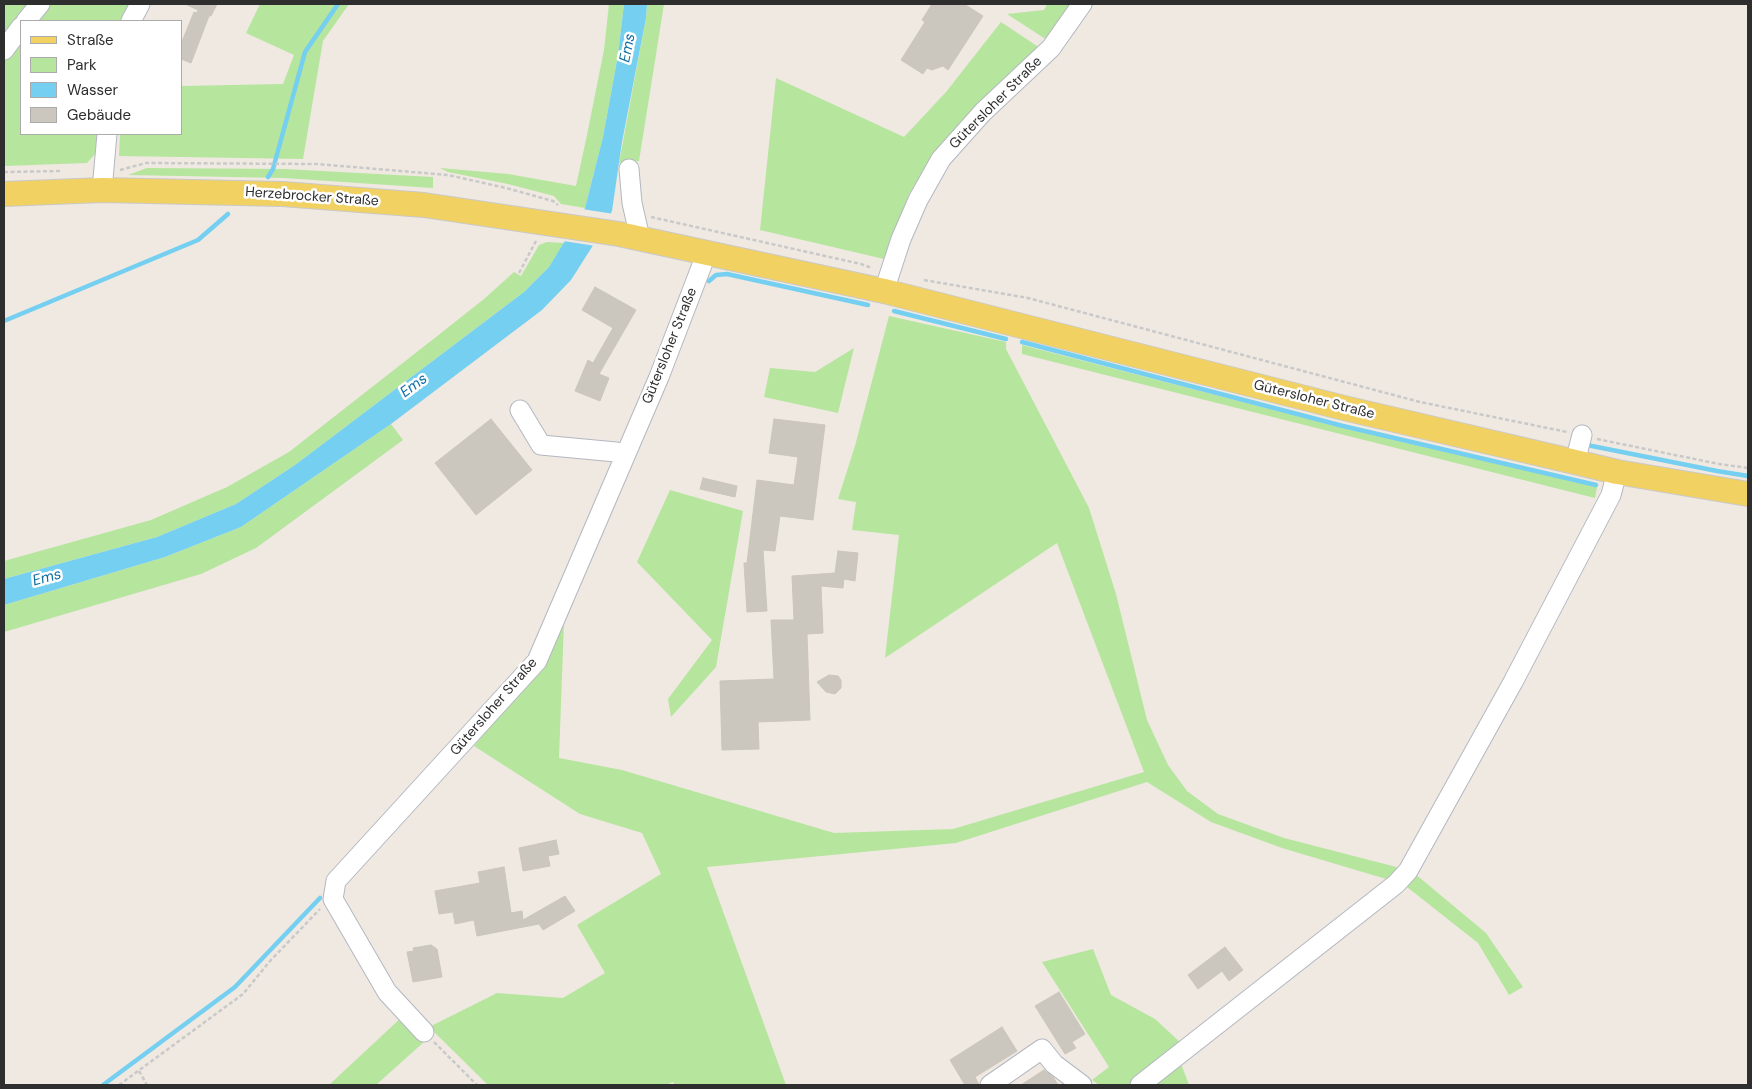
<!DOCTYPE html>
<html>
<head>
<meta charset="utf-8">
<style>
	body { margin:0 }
	#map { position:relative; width:1752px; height:1089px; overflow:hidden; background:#efe9e1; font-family:"DM Sans",sans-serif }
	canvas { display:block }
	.frame { position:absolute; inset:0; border:5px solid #2e2e2e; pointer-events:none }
	.legend { position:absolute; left:20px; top:20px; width:162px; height:115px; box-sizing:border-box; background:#fff; border:1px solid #ababab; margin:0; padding:6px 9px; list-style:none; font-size:15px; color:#2e2e2e }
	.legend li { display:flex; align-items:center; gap:10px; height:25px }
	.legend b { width:25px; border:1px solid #ababab }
</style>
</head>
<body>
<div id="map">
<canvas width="1752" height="1089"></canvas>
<div class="frame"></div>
<ul class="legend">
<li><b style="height:6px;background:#f2d163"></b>Straße</li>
<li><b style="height:14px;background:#b6e59e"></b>Park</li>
<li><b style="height:14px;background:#75cff0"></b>Wasser</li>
<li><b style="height:14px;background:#cbc7bf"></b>Gebäude</li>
</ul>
</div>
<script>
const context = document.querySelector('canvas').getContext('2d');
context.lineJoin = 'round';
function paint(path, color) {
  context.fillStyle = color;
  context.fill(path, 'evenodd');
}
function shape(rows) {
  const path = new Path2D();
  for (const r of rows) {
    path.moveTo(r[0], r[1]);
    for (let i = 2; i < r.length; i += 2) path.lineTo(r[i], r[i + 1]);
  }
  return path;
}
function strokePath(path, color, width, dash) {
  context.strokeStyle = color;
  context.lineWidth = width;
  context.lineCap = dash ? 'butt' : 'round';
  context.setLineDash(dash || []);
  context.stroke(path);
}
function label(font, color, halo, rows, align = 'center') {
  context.font = font + ' "DM Sans",sans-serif';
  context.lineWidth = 5;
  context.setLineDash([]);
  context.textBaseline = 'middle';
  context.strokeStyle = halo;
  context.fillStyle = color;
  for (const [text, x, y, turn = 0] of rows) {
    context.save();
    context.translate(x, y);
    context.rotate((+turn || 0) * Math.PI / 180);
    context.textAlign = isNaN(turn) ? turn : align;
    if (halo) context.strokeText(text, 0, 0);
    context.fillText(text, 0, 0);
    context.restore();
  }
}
const green = shape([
	[4,4,133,4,124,21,21,21,21,134,98,134,96,153,87,163,4,166],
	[260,4,349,4,323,41,303,159,119,156,120,134,181,134,181,86,283,84,294,55,246,33],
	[609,4,624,4,618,55,603,137,585,208,561,204,554,196,508,184,448,172,440,168,508,174,576,186,587,135,604,50],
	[647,4,664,4,639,161,619,163,646,18],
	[1047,4,1074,4,1047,40,1007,14,1044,10],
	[1001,22,1040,48,934,154,909,194,884,259,760,230,776,78,904,137,946,92],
	[147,168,285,169,433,177,433,188,284,178,128,175],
	[547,242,564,243,549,267,524,292,295,465,236,504,157,537,4,579,4,561,151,520,227,487,289,452,436,337,484,299,514,272,521,276,539,245],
	[889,316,1006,342,1006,349,1089,508,1116,594,1147,720,1168,765,1187,791,1218,814,1284,838,1404,869,1393,881,1282,848,1211,822,1147,782,956,843,707,867,786,1085,675,1085,673,1082,666,1085,488,1085,429,1027,497,993,563,998,605,973,577,925,661,874,642,833,580,814,474,746,544,663,564,621,559,758,622,770,834,833,953,829,1144,772,1057,543,885,658,899,535,852,530,856,502,838,499,855,446],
	[1022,345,1343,428,1597,487,1595,498,1022,354],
	[854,348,838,413,764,397,770,368,815,372],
	[391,424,403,440,256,548,201,574,4,632,4,605,165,557,241,527],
	[670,490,743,511,716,667,671,717,668,699,712,640,637,562],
	[1414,873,1486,933,1523,987,1509,995,1478,943,1407,887],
	[1093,949,1111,995,1155,1019,1182,1044,1132,1085,1099,1085,1092,1080,1109,1067,1042,962],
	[403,1016,425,1041,376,1085,329,1085],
	[1180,1061,1189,1085,1149,1085]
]);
const water = shape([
	[624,4,647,4,646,18,622,142,612,211,592,247,571,280,542,310,391,424,241,527,165,557,4,605,4,579,157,537,236,504,295,465,524,292,549,267,585,208,603,137,618,55]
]);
const pier = shape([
	[582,209,614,214,596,246,563,241]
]);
const stream = shape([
	[268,177,273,169,305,52,338,4],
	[709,281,716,275,727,274,868,305],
	[894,311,1006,339],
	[4,321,198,240,228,214],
	[1022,342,1343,426,1596,485],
	[1587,445,1717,471,1748,476],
	[103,1085,235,987,320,898]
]);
const building = shape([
	[185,4,217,4,211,16,209,16,191,63,181,59,181,44,194,12,197,13,198,10,185,4],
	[932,4,964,4,983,16,948,70,943,66,932,70,927,68,923,74,901,60,925,22,922,20,932,4],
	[595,287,636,310,599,374,609,378,600,401,575,391,588,360,593,363,613,328,582,310,595,287],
	[491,419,532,470,476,515,435,463,491,419],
	[774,419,825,425,813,520,780,516,775,551,763,550,767,611,747,612,744,563,747,563,757,480,794,485,798,457,769,453,774,419],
	[703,478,737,486,735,497,700,489,703,478],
	[838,551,858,553,855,581,844,579,843,588,821,586,823,633,807,634,810,720,758,722,759,749,722,750,720,681,774,679,771,620,794,620,792,576,835,573,838,551],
	[829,675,838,676,841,680,841,688,835,694,826,692,817,682,829,675],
	[556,840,559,854,548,856,550,866,523,871,519,848,556,840],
	[504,867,511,913,522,911,523,920,565,896,575,911,543,930,539,924,477,936,474,920,455,924,453,912,439,914,435,891,480,883,478,872,504,867],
	[431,945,437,949,442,977,413,982,407,952,414,951,413,948,431,945],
	[1225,947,1243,970,1229,981,1222,971,1198,989,1188,975,1225,947],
	[1059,992,1085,1034,1072,1042,1076,1048,1065,1054,1035,1006,1059,992],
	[1002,1027,1017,1051,975,1077,979,1085,965,1085,950,1060,1002,1027],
	[1044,1070,1053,1077,1058,1085,1021,1085,1044,1070]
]);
const path = shape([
	[120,170,146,163,317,164,448,175,506,188,553,201,558,205],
	[4,172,62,171],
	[651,217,861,264,872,268],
	[519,273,536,241],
	[924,280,1028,298,1420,402,1567,432],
	[1597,439,1719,464,1748,468],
	[434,1042,477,1085],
	[139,1071,147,1085],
	[119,1085,243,994,270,961,320,909]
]);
const minor = shape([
	[26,21,40,4],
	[131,21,140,4],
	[4,50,21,27],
	[629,169,632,203,640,238],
	[102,190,107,134],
	[884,291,901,239,918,200,941,159,983,112,1051,48,1082,4],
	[520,410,541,445,616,452,624,455],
	[1575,462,1582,435],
	[424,1032,387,992,333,899,336,881,537,661,659,377,707,252],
	[990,1085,1042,1049,1054,1064,1082,1085],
	[1140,1085,1396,884,1408,871,1513,682,1611,495,1617,472]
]);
const major = shape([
	[4,194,102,190,283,194,424,205,619,234,884,291,1344,408,1575,462,1617,472,1748,494]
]);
const streetNames = [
	["Gütersloher Straße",996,103,-45],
	["Herzebrocker Straße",312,197,4],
	["Gütersloher Straße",670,346,-68],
	["Gütersloher Straße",1314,400,14],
	["Gütersloher Straße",494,707,-49]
];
const waterNames = [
	["Ems",628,48,-79],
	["Ems",414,386,-37],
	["Ems",47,578,-15]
];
paint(green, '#b6e59e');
paint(water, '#75cff0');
paint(pier, '#efe9e1');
strokePath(stream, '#75cff0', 4.5);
paint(building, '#cbc7bf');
strokePath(building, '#cbc5ba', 1);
strokePath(minor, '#b4b7c1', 21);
strokePath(major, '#c9c9c9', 26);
strokePath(path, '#c9c9c9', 2.5, [4, 2.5]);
strokePath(minor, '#fff', 19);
strokePath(major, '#f2d163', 24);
label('14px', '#2e2e2e', '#fff', streetNames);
label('italic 15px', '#0d6fa3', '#fff', waterNames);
</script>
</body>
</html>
